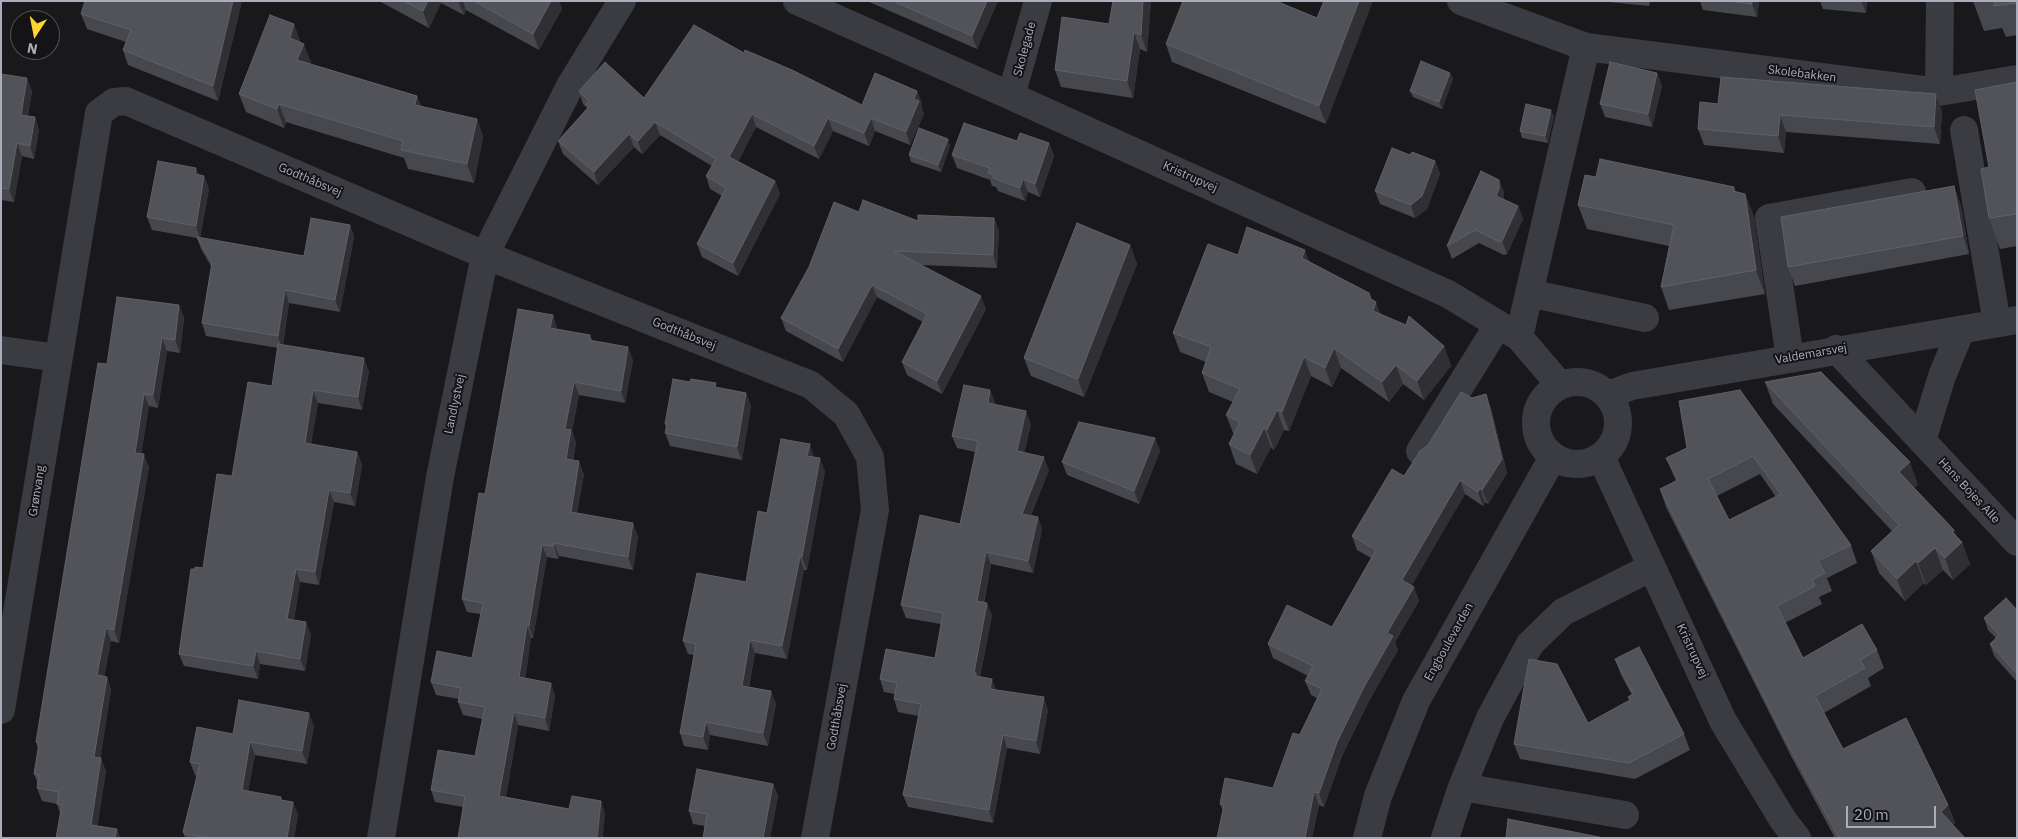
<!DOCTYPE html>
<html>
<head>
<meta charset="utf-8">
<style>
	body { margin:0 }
	#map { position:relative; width:2018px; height:839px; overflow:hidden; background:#19181b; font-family:"IBM Plex Sans",sans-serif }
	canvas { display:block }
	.frame { position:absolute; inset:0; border:2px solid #aaadbb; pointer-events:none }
	.north { position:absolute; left:10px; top:10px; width:50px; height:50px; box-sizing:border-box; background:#141316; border:1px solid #505158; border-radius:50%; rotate:191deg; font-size:14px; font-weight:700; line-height:20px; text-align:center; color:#aaadbb }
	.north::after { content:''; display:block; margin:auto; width:18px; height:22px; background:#fdd52e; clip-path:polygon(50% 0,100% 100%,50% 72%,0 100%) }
	.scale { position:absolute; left:1846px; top:806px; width:90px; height:22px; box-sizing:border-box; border:2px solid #aaadbb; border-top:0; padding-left:6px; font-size:15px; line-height:18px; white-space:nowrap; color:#aaadbb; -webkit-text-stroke:4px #141316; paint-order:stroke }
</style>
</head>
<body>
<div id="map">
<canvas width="2018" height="839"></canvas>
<div class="frame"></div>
<div class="north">N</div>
<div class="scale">20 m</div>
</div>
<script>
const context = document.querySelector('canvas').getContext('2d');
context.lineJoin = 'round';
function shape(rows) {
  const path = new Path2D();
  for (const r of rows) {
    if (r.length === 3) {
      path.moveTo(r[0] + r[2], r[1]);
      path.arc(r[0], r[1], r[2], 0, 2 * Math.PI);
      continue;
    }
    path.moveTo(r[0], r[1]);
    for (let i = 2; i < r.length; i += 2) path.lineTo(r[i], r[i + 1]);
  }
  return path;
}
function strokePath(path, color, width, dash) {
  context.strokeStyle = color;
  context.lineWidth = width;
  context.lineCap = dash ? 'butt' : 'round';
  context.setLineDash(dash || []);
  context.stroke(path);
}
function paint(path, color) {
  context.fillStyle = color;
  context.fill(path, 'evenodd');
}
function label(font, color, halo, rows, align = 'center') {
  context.font = font + ' "IBM Plex Sans",sans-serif';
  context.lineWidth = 4;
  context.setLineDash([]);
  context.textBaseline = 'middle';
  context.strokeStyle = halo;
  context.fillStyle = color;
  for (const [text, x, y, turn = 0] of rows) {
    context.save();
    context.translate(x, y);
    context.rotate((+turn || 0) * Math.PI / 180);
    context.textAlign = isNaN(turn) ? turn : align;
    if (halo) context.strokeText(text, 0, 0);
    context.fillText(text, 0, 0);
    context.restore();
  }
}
const minor = shape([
	[797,1,1011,96,1448,294,1519,337,1560,385],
	[1461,1,1586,47],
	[1939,92,1940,1],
	[1011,96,1038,1],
	[1964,130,1997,323],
	[1529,293,1645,318],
	[1519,337,1586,47,1939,92,2017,79],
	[1836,349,2017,542],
	[1,350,58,358],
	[1790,358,1769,218,1912,192],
	[1577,423,41],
	[1608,395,1632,386,2017,320],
	[1922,441,1942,376,1961,330],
	[1420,451,1498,325],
	[1601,457,1723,721,1783,820,1797,838],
	[1,710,99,113,114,102,126,101,485,255,811,385,846,414,870,457,875,510,815,838],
	[1462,787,1625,815],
	[381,838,440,477,485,255,570,86,622,1],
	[1367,838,1378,796,1416,701,1553,457],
	[1445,838,1462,787,1490,718,1530,644,1563,612,1652,567]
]);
const wall = shape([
	[85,1,242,1,218,101,128,65,123,50,126,42,87,29,81,14],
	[379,1,559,1,562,9,539,50,466,10,464,15,441,3,429,28],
	[867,1,998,1,977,49],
	[1151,1,1147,52,1140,49,1133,98,1061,87,1055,70],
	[1599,1,1650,1,1649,6],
	[1700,1,1759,1,1757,17,1703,10],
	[1820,1,1867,1,1866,13,1823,9],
	[1973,1,2017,1,2017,35,2006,37,2002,28,1984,31],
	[1317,18,1326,124,1172,62,1166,44],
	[294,24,300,42,311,62,310,64,417,96,421,106,477,119,483,137,474,183,408,169,404,158,286,122,284,128,246,112,239,94],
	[744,53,862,105,917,91,922,104,921,106,924,114,910,145,875,131,869,146,833,131,819,159,756,127,738,161,775,181,780,194,738,276,702,257,697,244,722,196,710,189,706,176,712,166,660,135,642,154,634,147,598,185,563,154,558,141,587,108,583,104,579,91,644,98],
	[1450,73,1453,79,1442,109,1413,97,1410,91],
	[1657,73,1662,86,1652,127,1605,117,1600,104],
	[1,74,32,91,28,116,35,117,39,130,34,159,22,156,14,202,1,200],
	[2017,82,2017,246,2000,249,1989,218,1989,167],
	[1718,104,1942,111,1940,144,1786,132,1784,153,1704,145,1698,129],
	[1554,116,1548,143,1522,138,1520,131],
	[948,139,950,146,941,172,911,162,909,155],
	[1017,141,1049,143,1054,156,1040,197,1028,192,1025,201,998,191,996,187,992,186,990,180,957,168,952,155],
	[1410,155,1435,161,1440,174,1427,209,1415,218,1380,204,1375,191],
	[196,168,199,175,204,176,209,189,200,238,304,256,350,225,354,237,340,312,289,303,283,345,369,371,362,410,318,403,311,444,357,452,362,465,355,506,334,502,319,585,300,582,294,620,311,634,305,671,260,664,258,679,184,666,179,654,195,569,203,568,232,476,272,386,278,348,206,336,202,323,211,266,201,249,197,238,152,230,147,217],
	[1596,177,1734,187,1736,192,1745,194,1754,217,1765,294,1669,310,1661,287,1669,246,1587,229,1578,205],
	[1499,180,1504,193,1504,199,1518,206,1523,219,1507,254,1504,255,1479,243,1452,259,1447,246],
	[1961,205,1969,254,1795,286,1788,267],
	[859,212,918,221,994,218,999,231,997,268,921,265,986,309,942,394,907,375,902,362,923,322,877,297,843,362,786,331,781,318],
	[1130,245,1137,264,1084,397,1031,376,1024,358],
	[1238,255,1310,262,1371,299,1381,314,1444,346,1451,366,1424,400,1403,384,1389,402,1341,368,1332,387,1311,376,1289,431,1284,430,1274,450,1271,447,1257,474,1236,464,1229,444,1234,435,1226,415,1233,402,1209,392,1202,373,1206,362,1180,352,1173,333],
	[179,305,184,318,180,353,167,351,158,408,149,406,141,454,149,467,119,643,111,641,104,677,107,677,111,690,100,758,106,771,97,826,117,829,120,838,56,838,60,813,57,804,42,801,37,788,38,784,34,774,38,749,36,742,107,364],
	[553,315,557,329,590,335,592,340,633,360,625,403,579,395,572,431,576,443,573,460,584,474,577,513,638,536,633,570,559,556,558,559,547,557,533,638,531,638,525,678,551,683,555,696,549,731,518,725,506,797,569,809,601,801,605,814,463,807,435,802,431,790,475,756,482,719,463,715,458,702,459,699,436,695,431,682,472,658,481,614,467,612,462,599],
	[1765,382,1918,484,1914,488,1954,530,1957,537,1962,542,1970,564,1953,580,1943,570,1926,585,1924,583,1905,601,1879,573,1871,551,1892,531,1773,404],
	[717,388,746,393,751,406,742,460,670,446,665,433,666,428,665,424],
	[990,390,995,403,994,405,1031,424,1024,453,1049,470,1031,515,1038,517,1042,529,1033,573,991,564,984,603,987,603,992,616,980,677,996,690,1048,710,1040,754,1007,748,993,823,908,807,903,795,918,716,898,712,894,699,895,694,884,692,880,679,935,658,941,624,906,618,901,605,960,524,975,452,957,448,952,436],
	[1740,390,1851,545,1857,563,1827,578,1832,591,1819,597,1822,604,1785,623,1803,658,1877,650,1884,668,1868,678,1871,686,1824,713,1843,749,1948,805,1955,823,1953,825,1965,838,1835,838,1792,758,1666,507,1660,489,1676,481,1666,458,1687,448],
	[1760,474,1776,497,1729,520,1717,496],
	[1486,394,1491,408,1507,473,1488,504,1485,502,1483,506,1465,494,1411,585,1414,587,1419,601,1395,642,1398,650,1369,701,1342,756,1324,807,1319,805,1312,838,1217,838,1223,811,1220,804,1273,788,1317,698,1311,695,1305,681,1308,676,1273,658,1268,644,1332,627,1371,558,1357,550,1352,536,1404,476,1428,445,1472,398],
	[1155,438,1160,451,1139,504,1067,475,1062,462],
	[814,457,825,471,807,570,804,570,787,659,755,653,749,687,771,691,776,704,768,746,710,735,708,750,684,746,680,733,694,655,688,654,683,641,746,582,767,513],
	[2017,610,2017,682,1994,656,1990,644,1996,638,1988,630,1984,618],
	[1615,659,1684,734,1690,750,1635,779,1520,759,1514,744,1588,723,1630,700,1632,695,1621,675],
	[314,726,307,764,255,755,248,791,282,800,293,802,298,815,294,838,185,838,183,832,197,776,195,775,190,762,233,734],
	[773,784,778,796,770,838,703,838,705,826,693,824,689,811]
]);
const shadedWall = shape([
	[233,1,242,1,218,101,213,86],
	[428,1,441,1,441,3,429,28,423,11],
	[458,1,463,1,466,10,464,15],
	[551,1,559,1,562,9,539,50,533,34],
	[987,1,998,1,977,49,972,36],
	[1143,1,1151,1,1147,52,1141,35],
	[1359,1,1373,1,1326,124,1319,106],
	[1752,1,1759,1,1757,17,1752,4],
	[1861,1,1867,1,1866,13],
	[294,24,301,43,290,38],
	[1134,32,1140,49,1133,98,1127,81],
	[304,44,311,62,304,78,297,60],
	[1450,73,1453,79,1442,109,1439,102],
	[1657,73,1662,86,1652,127,1648,114],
	[27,78,32,91,26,128,21,115],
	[917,91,922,104,921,106,924,114,910,145,906,132,914,99],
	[1936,94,1942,111,1940,144,1934,127],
	[417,96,424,115,415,105],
	[279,104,286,122,284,128,277,109],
	[1551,110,1554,116,1548,143,1545,136],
	[752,114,756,127,734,170,729,157],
	[1780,115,1786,132,1784,153,1778,136],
	[35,117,39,130,34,159,30,146],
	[828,118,833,131,819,159,814,146],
	[871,118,875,131,869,146,864,133],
	[477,119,483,137,474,183,467,164],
	[655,122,660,135,642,154,638,141],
	[629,134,634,147,598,185,594,172],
	[948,139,950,146,941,172,938,165],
	[17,143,22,156,14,202,9,189],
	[1049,143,1054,156,1040,197,1035,184],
	[1435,161,1440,174,1427,209,1415,218,1411,205],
	[196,168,201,181,195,174],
	[204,176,209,189,200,239,196,226],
	[1023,179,1028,192,1025,201,1020,188],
	[1499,180,1504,193,1504,202,1496,196],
	[775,181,780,194,738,276,733,263],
	[1954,186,1961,205,1969,254,1963,236],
	[1745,194,1754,217,1765,294,1756,270],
	[1518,206,1523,219,1507,254,1502,241],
	[994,218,999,231,997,268,993,255],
	[350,225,354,237,340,312,335,300],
	[1130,245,1137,264,1084,397,1078,379],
	[1305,250,1312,269,1302,258],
	[872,285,877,297,843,362,838,349],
	[285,290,289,303,282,349,278,336],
	[981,296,986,309,942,394,937,381],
	[1376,302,1383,321,1373,311],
	[179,305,184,318,180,353,175,340],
	[553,315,557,328,555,341,550,328],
	[162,338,167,351,158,408,153,395],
	[1444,346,1451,366,1424,400,1417,381],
	[628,347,633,360,625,403,621,391],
	[1334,348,1341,368,1332,387,1325,368],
	[1304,357,1311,376,1289,431,1282,412],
	[364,358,369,371,362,410,358,397],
	[1396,365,1403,384,1389,402,1382,382],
	[574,382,579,395,572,431,576,443,571,472,566,459,565,429],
	[313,390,318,403,309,456,305,443],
	[990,390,995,403,992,416,988,403],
	[746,393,751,406,742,460,737,447],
	[144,394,149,406,139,465,135,453],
	[1486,394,1491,408,1507,473,1488,504,1482,490],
	[1277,410,1284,430,1274,450,1267,430],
	[1026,411,1031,424,1022,464,1017,451],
	[1264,428,1271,447,1257,474,1250,455],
	[1155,438,1160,451,1139,504,1134,491],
	[810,444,814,457,812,469,807,456],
	[357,452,362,465,355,506,350,493],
	[144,454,149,467,119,643,114,630],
	[1044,457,1049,470,1026,526,1022,514],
	[820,458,825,471,807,570,802,557],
	[579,461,584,474,575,524,571,512],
	[1910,462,1918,484,1907,494,1899,472],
	[1460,480,1465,494,1407,594,1402,580],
	[1480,488,1485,502,1483,506,1478,492],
	[329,490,334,502,319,585,315,572],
	[1038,517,1042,529,1033,573,1028,561],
	[633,523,638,536,633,570,628,557],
	[1954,530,1959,544,1962,542,1970,564,1953,580,1945,558,1952,532],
	[554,543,559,556,558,559,554,546],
	[542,545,547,557,533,638,529,626],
	[1935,548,1943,570,1926,585,1918,563],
	[986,552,991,564,981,614,977,601],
	[800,557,804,570,787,659,782,646],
	[1916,561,1924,583,1905,601,1897,579],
	[296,569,300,582,292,631,287,619],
	[1414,587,1419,601,1395,642,1398,650,1369,701,1342,756,1324,807,1319,793,1337,742,1387,633],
	[987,603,992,616,979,681,974,673],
	[306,622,311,634,305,671,300,659],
	[527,625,531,638,524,690,519,677],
	[106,628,111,641,102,688,97,675],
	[750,640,755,653,746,699,742,686],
	[256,651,260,664,258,679,253,666],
	[107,677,111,690,99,770,94,757],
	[992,679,997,692,990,689],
	[551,683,555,696,549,731,545,718],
	[771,691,776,704,768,746,763,733],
	[1044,697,1048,710,1040,754,1036,741],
	[514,712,518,725,504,809,499,796],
	[309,713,314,726,307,764,302,751],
	[706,722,710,735,708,750,703,737],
	[1003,735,1007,748,993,823,989,810],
	[250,742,255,755,246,803,242,790],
	[101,758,106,771,96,838,91,825],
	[773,784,778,796,770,838,763,838],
	[1314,792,1319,805,1312,838,1305,838],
	[601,801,605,814,603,838,597,838],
	[293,802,298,815,294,838,287,838],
	[1948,805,1955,823,1948,830,1941,812],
	[117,829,120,838,115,838]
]);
const building = shape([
	[85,1,233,1,213,86,123,50,131,30,81,14,85,1],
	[404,1,428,1,423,11,404,1],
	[474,1,551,1,533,34,474,1],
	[893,1,987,1,972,36,893,1],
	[1113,1,1143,1,1141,35,1134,32,1127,81,1055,70,1062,17,1109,24,1113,1],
	[1183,1,1276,1,1317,18,1324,1,1359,1,1319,106,1166,44,1183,1],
	[1729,1,1752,1,1752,4,1729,1],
	[1994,1,2017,1,2017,3,1994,6,1994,1],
	[270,15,294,24,290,38,304,44,297,60,417,96,415,105,477,119,467,164,401,150,403,141,279,104,277,109,239,94,270,15],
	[694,25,744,53,745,50,792,70,862,105,875,73,917,91,914,99,919,101,906,132,871,118,864,133,828,118,814,146,752,114,729,157,775,181,733,263,697,244,726,188,706,176,716,159,655,122,638,141,629,134,594,172,558,141,589,107,586,104,589,101,579,91,605,62,644,98,694,25],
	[1421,61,1450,73,1439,102,1410,91,1421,61],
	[1610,62,1657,73,1648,114,1600,104,1610,62],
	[1,74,27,78,21,115,35,117,30,146,17,143,9,189,1,188,1,74],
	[1721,77,1936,94,1934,127,1780,115,1778,136,1698,129,1700,102,1718,104,1721,77],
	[2017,82,2017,214,1989,218,1981,169,1989,167,1975,90,2017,82],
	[1526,104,1551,110,1545,136,1520,131,1526,104],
	[964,123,1017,141,1020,133,1049,143,1035,184,1023,179,1020,188,993,178,994,175,988,173,990,168,952,155,964,123],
	[919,128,948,139,938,165,909,155,919,128],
	[1392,148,1410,155,1412,152,1435,161,1422,196,1411,205,1375,191,1392,148],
	[1600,159,1734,187,1733,191,1745,194,1756,270,1661,287,1674,225,1578,205,1585,175,1596,177,1600,159],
	[158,161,196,168,195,174,204,176,196,226,147,217,158,161],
	[1481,171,1499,180,1499,189,1496,196,1518,206,1502,241,1500,242,1475,230,1447,246,1481,171],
	[1954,186,1963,236,1788,267,1781,217,1954,186],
	[863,200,918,221,918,215,994,218,993,255,894,251,981,296,937,381,902,362,927,314,872,285,838,349,781,318,809,267,834,202,859,212,863,200],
	[311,218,350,225,335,300,285,290,278,336,202,323,212,263,197,237,304,256,311,218],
	[1077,223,1130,245,1078,379,1024,358,1077,223],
	[1247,227,1305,250,1302,258,1369,293,1371,299,1376,302,1373,311,1406,325,1409,316,1444,346,1417,381,1396,365,1382,382,1334,348,1325,368,1304,357,1282,412,1277,410,1267,430,1264,428,1250,455,1229,444,1240,422,1226,415,1240,389,1202,373,1211,347,1173,333,1208,244,1238,255,1247,227],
	[117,297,179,305,175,340,162,338,153,395,144,394,135,453,144,454,114,630,106,628,97,675,107,677,94,757,101,758,91,825,117,829,115,838,56,838,62,805,57,804,59,792,37,788,39,775,34,774,39,743,36,742,98,363,107,364,117,297],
	[518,309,553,315,550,328,590,335,589,340,628,347,621,391,574,382,565,429,571,430,566,459,579,461,571,512,633,523,628,557,554,543,554,546,542,545,529,626,527,625,519,677,551,683,545,718,514,712,499,796,569,809,572,796,601,801,597,838,458,838,465,796,431,790,438,750,475,756,485,707,458,702,461,688,431,682,437,651,472,658,483,603,462,599,479,493,485,494,518,309],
	[278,344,364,358,358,397,313,390,305,443,357,452,350,493,329,490,315,572,296,569,287,619,306,622,300,659,256,651,253,666,179,654,191,569,195,569,195,567,203,568,217,474,232,476,248,382,272,386,278,344],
	[1821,372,1910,462,1899,472,1954,530,1952,532,1962,542,1945,558,1935,548,1918,563,1916,561,1897,579,1871,551,1899,525,1765,382,1821,372],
	[673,379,690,382,691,379,716,383,715,387,746,393,737,447,665,433,667,424,665,424,673,379],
	[964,385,990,390,988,403,1026,411,1017,451,1044,457,1022,514,1038,517,1028,561,986,552,977,601,987,603,974,673,976,673,976,676,992,679,990,689,1044,697,1036,741,1003,735,989,810,903,795,921,704,894,699,897,683,880,679,886,649,935,658,943,613,901,605,920,515,960,524,978,441,952,436,964,385],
	[1740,390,1851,545,1818,561,1825,573,1812,580,1815,586,1777,606,1803,658,1862,624,1877,650,1860,660,1865,668,1815,696,1843,749,1906,718,1948,805,1941,812,1965,838,1839,838,1785,739,1660,489,1678,480,1666,458,1687,448,1679,401,1740,390],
	[1753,456,1781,494,1729,520,1708,479,1753,456],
	[1461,392,1472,398,1486,394,1502,459,1482,490,1480,488,1478,492,1460,480,1402,580,1414,587,1387,633,1393,636,1364,687,1337,742,1319,793,1314,792,1305,838,1217,838,1224,805,1220,804,1225,778,1273,788,1293,733,1300,735,1322,689,1305,681,1313,666,1268,644,1287,605,1332,627,1376,550,1352,536,1392,469,1404,476,1420,451,1428,445,1461,392],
	[1079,422,1155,438,1134,491,1062,462,1079,422],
	[781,439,810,444,807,456,820,458,802,557,800,557,782,646,750,640,742,686,771,691,763,733,706,722,703,737,680,733,696,644,683,641,697,573,746,582,758,511,767,513,781,439],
	[2006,598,2017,610,2017,674,1990,644,1999,635,1984,618,2006,598],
	[1639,647,1684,734,1629,763,1514,744,1529,659,1557,664,1588,723,1630,700,1628,697,1633,694,1615,659,1639,647],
	[239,700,309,713,302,751,250,742,242,790,281,797,281,800,293,802,287,838,209,838,185,834,183,832,200,764,190,762,197,727,233,734,239,700],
	[697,769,773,784,763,838,703,838,707,814,689,811,697,769],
	[1508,819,1604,838,1506,838,1508,819]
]);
const streetNames = [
	["Skolegade",1025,49,-75],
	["Skolebakken",1802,74,7],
	["Kristrupvej",1190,177,24],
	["Godthåbsvej",310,180,23],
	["Godthåbsvej",684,334,22],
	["Valdemarsvej",1811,354,-10],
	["Landlystvej",455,404,-78],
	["Grønvang",37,491,-81],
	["Hans Bojes Alle",1969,491,47],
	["Engboulevarden",1449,642,-61],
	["Kristrupvej",1692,651,65],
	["Godthåbsvej",837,717,-80]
];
strokePath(minor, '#3b3b42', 28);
paint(wall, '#47484d');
paint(shadedWall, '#303034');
paint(building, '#525359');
strokePath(building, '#606168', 1);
label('12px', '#aaadbb', '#141316', streetNames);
</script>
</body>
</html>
